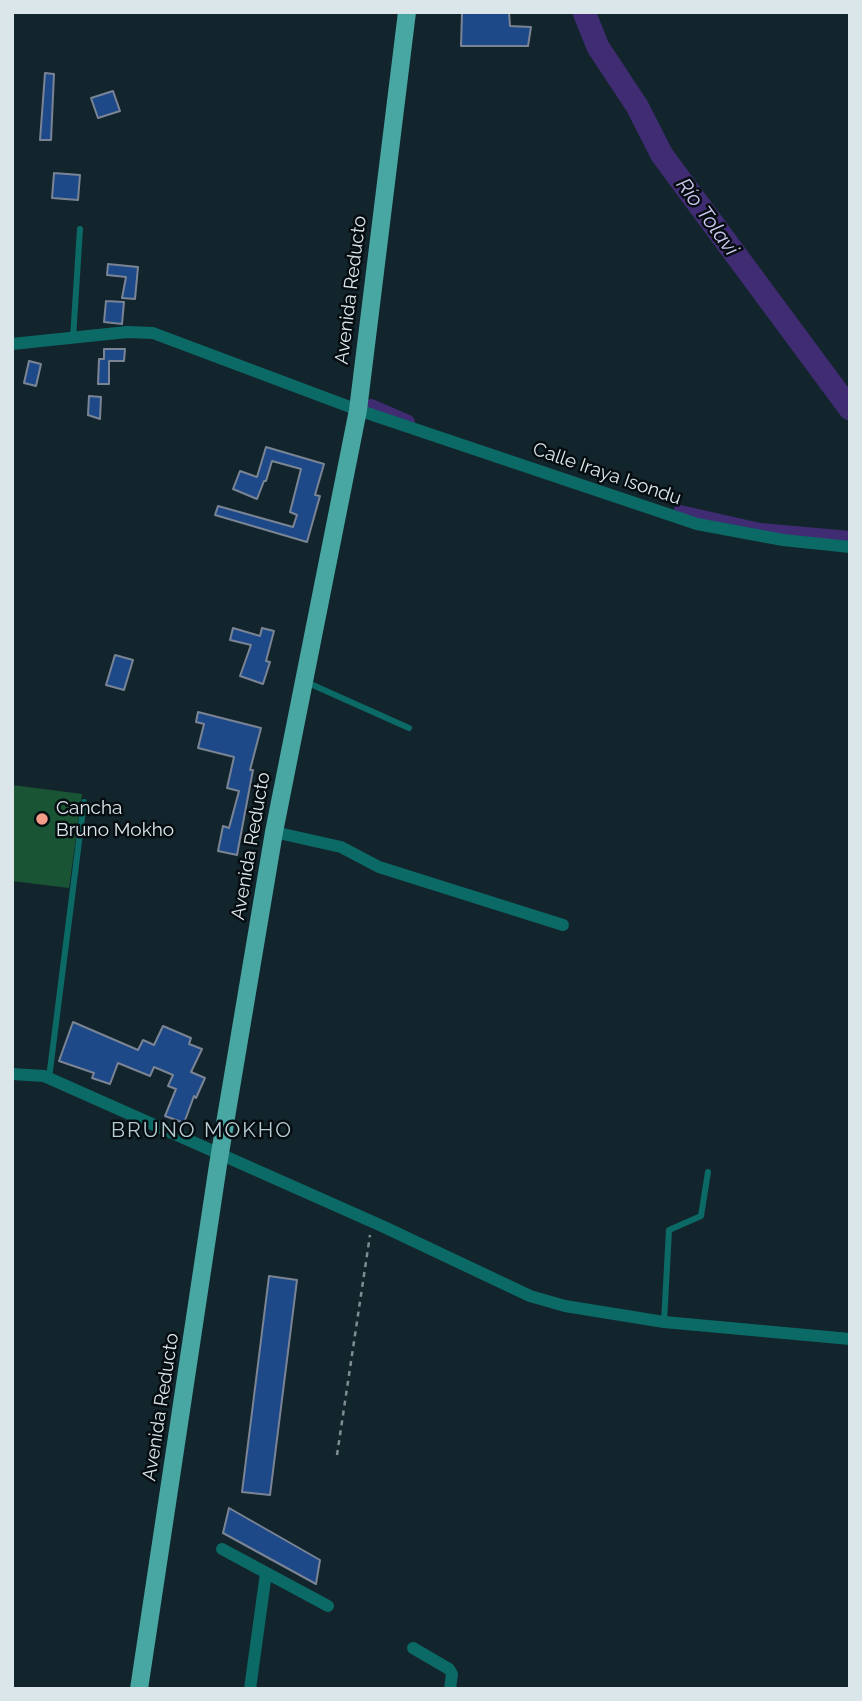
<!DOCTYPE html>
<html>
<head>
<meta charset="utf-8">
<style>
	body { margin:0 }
	#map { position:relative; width:862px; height:1701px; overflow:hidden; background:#13252c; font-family:Raleway,sans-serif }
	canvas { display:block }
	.frame { position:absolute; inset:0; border:14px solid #dbe6ea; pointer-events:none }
</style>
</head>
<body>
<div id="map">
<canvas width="862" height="1701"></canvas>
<div class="frame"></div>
</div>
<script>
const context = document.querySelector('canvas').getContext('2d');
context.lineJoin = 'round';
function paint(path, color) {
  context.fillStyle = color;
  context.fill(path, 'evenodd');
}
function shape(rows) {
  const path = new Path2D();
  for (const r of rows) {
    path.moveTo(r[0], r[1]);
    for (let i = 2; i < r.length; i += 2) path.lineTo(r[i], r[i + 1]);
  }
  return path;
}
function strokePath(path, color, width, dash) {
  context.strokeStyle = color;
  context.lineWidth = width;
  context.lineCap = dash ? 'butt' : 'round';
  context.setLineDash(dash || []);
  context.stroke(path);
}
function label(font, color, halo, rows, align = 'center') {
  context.font = font + ' Raleway,sans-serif';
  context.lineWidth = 5;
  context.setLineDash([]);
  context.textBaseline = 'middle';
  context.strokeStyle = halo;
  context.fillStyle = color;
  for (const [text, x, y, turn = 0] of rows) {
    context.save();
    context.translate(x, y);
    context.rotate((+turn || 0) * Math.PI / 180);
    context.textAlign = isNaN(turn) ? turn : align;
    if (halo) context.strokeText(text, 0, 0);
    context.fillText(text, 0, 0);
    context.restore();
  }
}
const green = shape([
	[12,785,82,794,69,888,12,881]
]);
const canal = shape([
	[371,406,408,422],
	[680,512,760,530,850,538]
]);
const river = shape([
	[584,12,598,47,637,106,662,155,850,409]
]);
const building = shape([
	[509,12,510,26,531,27,528,46,461,46,462,13,509,12],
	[45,73,54,74,51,140,40,140,45,73],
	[113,91,120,111,98,118,91,98,113,91],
	[54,173,80,175,78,200,52,198,54,173],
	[108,264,138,267,135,299,122,298,126,277,107,275,108,264],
	[106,301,124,302,122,324,104,322,106,301],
	[104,349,125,349,124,361,109,361,109,384,98,384,99,359,104,359,104,349],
	[29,361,41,364,36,386,24,383,29,361],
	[89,396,101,397,100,419,88,415,89,396],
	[266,447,324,464,315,495,320,496,307,542,215,515,218,506,293,527,297,515,290,512,301,469,272,461,266,481,264,481,257,499,233,489,240,471,257,477,266,447],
	[233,628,260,636,262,628,274,631,266,661,270,662,263,684,240,676,251,645,230,640,233,628],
	[115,655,133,660,124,690,106,685,115,655],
	[198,712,261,728,250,770,253,770,237,855,218,851,223,826,229,828,239,791,227,788,234,757,198,748,204,724,196,722,198,712],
	[73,1022,138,1050,143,1040,154,1045,163,1026,191,1038,189,1044,202,1049,191,1072,205,1078,196,1098,194,1096,184,1123,165,1116,176,1089,168,1086,173,1075,154,1067,150,1076,118,1063,110,1084,92,1078,94,1073,59,1061,73,1022],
	[269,1276,297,1280,270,1495,242,1492,269,1276],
	[229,1508,320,1560,316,1584,223,1533,229,1508]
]);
const path = shape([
	[337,1455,370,1235]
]);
const lane = shape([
	[73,338,80,229],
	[306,682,409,728],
	[49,1078,84,802],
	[664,1322,669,1230,701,1216,708,1172]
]);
const street = shape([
	[12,344,127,332,153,333,358,410,697,524,783,540,850,547],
	[274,832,341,847,379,867,563,925],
	[12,1074,44,1076,382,1226,530,1296,565,1306,664,1322,850,1339],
	[222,1549,328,1606],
	[413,1648,449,1669,452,1674,450,1689],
	[250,1689,266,1573]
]);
const primary = shape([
	[139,1689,218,1165,274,832,358,410,407,12]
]);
const markers = [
	[42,819,7,"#f49e89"]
];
const streetNames = [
	["Avenida Reducto",351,290,-83],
	["Calle Iraya Isondu",607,474,19],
	["Avenida Reducto",251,846,-80],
	["Avenida Reducto",161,1407,-81]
];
const poiNames = [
	["Cancha",56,808],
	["Bruno Mokho",56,830]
];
const waterNames = [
	["Río Tolavi",707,217,54]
];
const neighbourhoodNames = [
	["BRUNO MOKHO",202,1131]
];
paint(green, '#195535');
strokePath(canal, '#402c72', 14);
strokePath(river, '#402c72', 23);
paint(building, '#1e4988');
strokePath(building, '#7a8494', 2);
strokePath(path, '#7f8d92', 2.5, [5, 5]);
strokePath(lane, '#0b6a66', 6);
strokePath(street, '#0b6a66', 12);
strokePath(primary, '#48a7a2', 18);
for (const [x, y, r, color] of markers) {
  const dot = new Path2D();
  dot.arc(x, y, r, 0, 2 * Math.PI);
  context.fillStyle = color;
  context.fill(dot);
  strokePath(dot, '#060d10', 2.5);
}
label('19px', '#dbe6ea', '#060d10', streetNames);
label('19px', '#dbe6ea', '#060d10', poiNames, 'left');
label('italic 21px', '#cec7f1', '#060d10', waterNames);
context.letterSpacing = '2px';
label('21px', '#b5ccd5', '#060d10', neighbourhoodNames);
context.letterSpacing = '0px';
</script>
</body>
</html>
